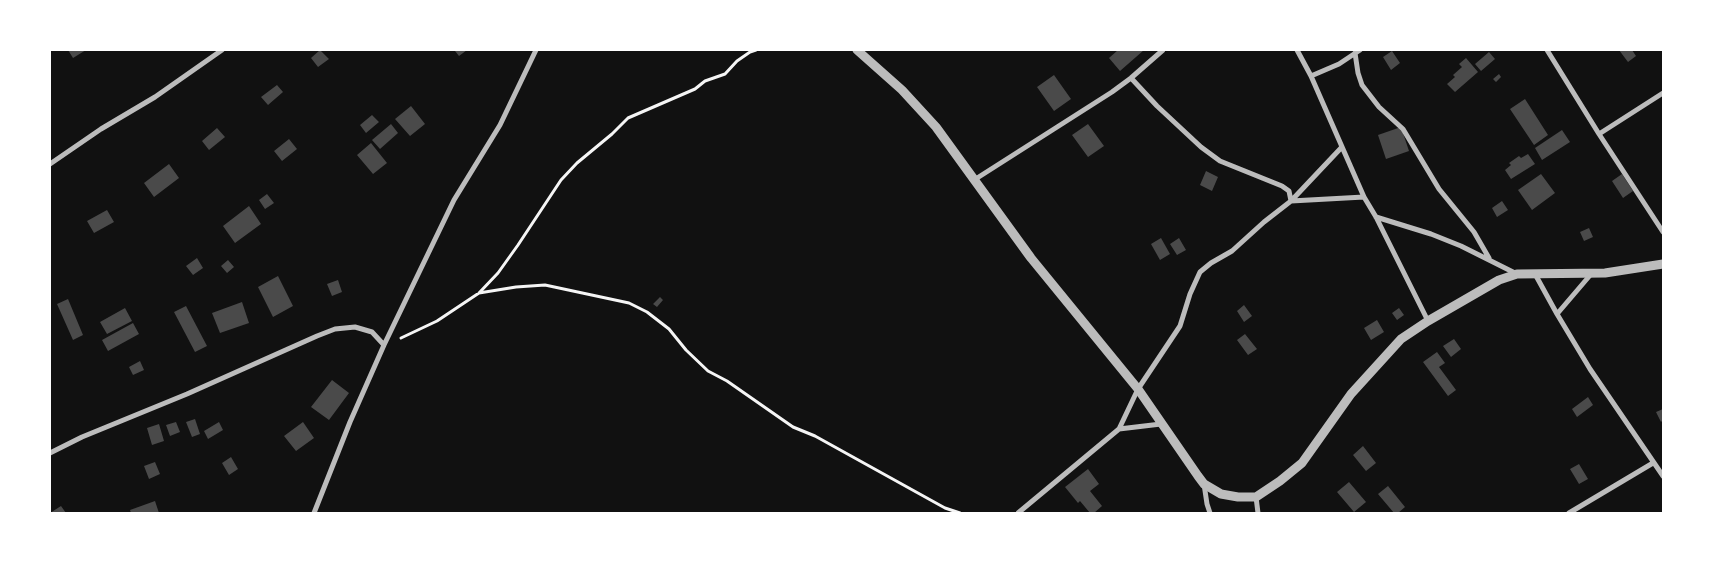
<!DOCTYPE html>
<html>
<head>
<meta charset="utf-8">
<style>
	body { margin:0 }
	#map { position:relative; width:1713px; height:563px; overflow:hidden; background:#111; font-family:Mulish,sans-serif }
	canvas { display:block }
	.frame { position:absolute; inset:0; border:51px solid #fff; pointer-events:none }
</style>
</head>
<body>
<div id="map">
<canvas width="1713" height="563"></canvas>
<div class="frame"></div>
</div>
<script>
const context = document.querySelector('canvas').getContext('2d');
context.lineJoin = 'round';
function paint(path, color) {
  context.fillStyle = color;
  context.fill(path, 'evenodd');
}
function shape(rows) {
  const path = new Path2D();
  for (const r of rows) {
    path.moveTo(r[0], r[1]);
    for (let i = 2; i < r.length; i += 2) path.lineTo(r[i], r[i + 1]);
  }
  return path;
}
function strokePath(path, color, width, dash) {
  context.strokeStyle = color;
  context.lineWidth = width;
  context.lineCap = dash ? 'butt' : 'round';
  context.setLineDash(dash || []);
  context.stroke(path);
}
const building = shape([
	[68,50,86,50,73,58],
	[320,50,329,59,318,67,311,58],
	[456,50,467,50,459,56,455,51],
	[1118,50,1144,50,1120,71,1109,58],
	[1619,50,1632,50,1636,56,1628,62],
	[1392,51,1400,63,1391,70,1383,57],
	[1489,52,1495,59,1481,71,1475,64],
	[1466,58,1478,72,1455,92,1447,84,1455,77,1453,75,1462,67,1459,64],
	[1499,74,1501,77,1496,82,1493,79],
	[1054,75,1071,99,1054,111,1037,87],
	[277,85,283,92,268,105,261,97],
	[1525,99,1548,135,1534,145,1510,109],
	[411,106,425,124,410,136,395,119],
	[372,115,379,122,366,133,360,125],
	[391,124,398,133,380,149,372,140],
	[1088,124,1104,146,1088,157,1072,135],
	[1401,127,1409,151,1386,159,1378,135],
	[217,128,225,137,209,150,202,141],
	[1562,130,1570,142,1542,160,1535,148],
	[289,139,297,149,282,161,274,151],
	[371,143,387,163,373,174,357,155],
	[1528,154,1535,164,1511,179,1505,170,1511,165,1509,163,1519,156,1521,158],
	[169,164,179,178,154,197,144,183],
	[1206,171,1218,177,1212,191,1200,185],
	[1541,174,1555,193,1532,210,1518,190],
	[1622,174,1633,191,1623,198,1612,181],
	[267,194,274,203,265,209,259,200],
	[1502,201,1508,210,1497,217,1492,208],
	[249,206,261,224,235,243,223,226],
	[107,210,114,222,94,233,87,221],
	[1589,228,1593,237,1584,241,1580,232],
	[1161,238,1170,254,1160,260,1151,244],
	[1179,238,1186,250,1177,255,1170,244],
	[197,258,203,268,193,275,186,266],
	[228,260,234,267,227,273,221,266],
	[278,276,293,306,273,317,258,287],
	[338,280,342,292,332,296,327,284],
	[660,297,663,300,657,307,653,304],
	[68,299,83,335,73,340,57,304],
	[242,302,249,323,220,333,212,313],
	[1244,305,1252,316,1244,322,1237,311],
	[186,306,207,346,195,352,174,312],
	[125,308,132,321,107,334,100,322],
	[1399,308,1404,315,1397,320,1392,313],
	[1377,320,1384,332,1371,340,1364,328],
	[133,323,139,334,108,351,102,340],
	[1245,334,1257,349,1248,355,1237,340],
	[1454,339,1461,349,1451,357,1443,346],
	[1437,352,1445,363,1439,367,1456,390,1448,396,1423,362],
	[140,361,144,370,133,375,129,367],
	[332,380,349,393,329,420,311,407],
	[1588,397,1593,405,1577,417,1572,409],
	[1663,409,1663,420,1661,422,1656,412],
	[195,419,200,434,192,437,186,422],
	[176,422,180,432,170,436,166,425],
	[219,422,223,430,208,439,204,431],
	[303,422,314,438,296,451,284,436],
	[159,424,164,441,152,445,147,428],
	[1363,446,1376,463,1366,471,1353,455],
	[231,457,238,469,229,475,222,463],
	[155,462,160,474,149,479,144,466],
	[1579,464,1588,479,1579,484,1570,469],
	[1088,469,1099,484,1090,491,1102,506,1094,513,1090,513,1080,501,1078,503,1065,487],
	[1349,482,1366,502,1354,512,1337,492],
	[1388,486,1405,507,1398,513,1394,513,1378,494],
	[155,501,159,513,131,513,130,510],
	[61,506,66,513,50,513]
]);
const path = shape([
	[479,293,516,287,545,285,629,303,647,312,669,329,686,350,708,371,727,381,793,427,815,436,945,508,960,513],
	[401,338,437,321,479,293,498,273,518,245,561,180,577,163,612,134,628,118,695,89,705,81,725,74,737,61,750,52,756,50]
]);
const minor = shape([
	[1297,50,1311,76,1364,197,1376,217,1428,321],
	[1547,50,1599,134,1663,232],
	[1355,53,1358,73,1362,85,1379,107,1403,129,1439,189,1474,232,1489,258],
	[1311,76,1339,64,1360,50],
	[1131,78,1157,106,1201,147,1220,161,1282,186,1289,191,1291,201],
	[1599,134,1663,93],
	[50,164,101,129,155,97,222,50],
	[974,180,1112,92,1131,78,1163,50],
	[1291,201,1364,197],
	[1376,217,1431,234,1461,246,1517,274],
	[1535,274,1557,314,1590,369,1663,476],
	[1557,314,1592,273],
	[1119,429,1161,424],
	[50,453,82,437,187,394,317,336,335,329,355,327,372,332,384,345],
	[1204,484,1207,504,1210,513],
	[1256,497,1258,513],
	[314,513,350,422,384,345,454,200,500,125,536,50],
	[1018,513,1119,429,1138,389,1180,326,1190,294,1200,272,1211,263,1232,251,1264,222,1291,201,1341,148],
	[1569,513,1653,463]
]);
const tertiary = shape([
	[857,50,902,90,936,127,1031,258,1138,389,1198,476,1204,484,1221,494,1238,497,1256,497,1280,481,1302,463,1351,394,1401,339,1428,321,1499,280,1517,274,1605,273,1663,264]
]);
paint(building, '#4a4a4a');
strokePath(path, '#f5f5f5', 3);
strokePath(minor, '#bcbcbc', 5);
strokePath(tertiary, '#bcbcbc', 9);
</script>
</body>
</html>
